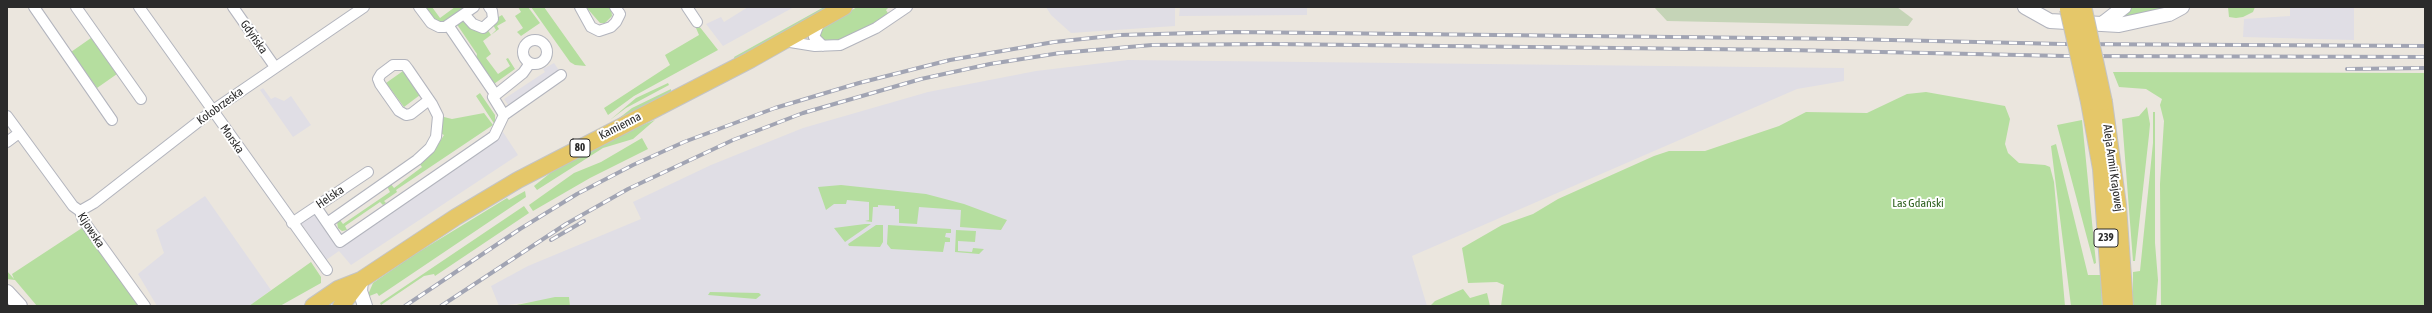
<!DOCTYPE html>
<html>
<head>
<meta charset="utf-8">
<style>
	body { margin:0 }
	#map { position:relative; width:2432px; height:313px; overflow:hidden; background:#ebe6de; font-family:"Asap Condensed",sans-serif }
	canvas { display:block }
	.frame { position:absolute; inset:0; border:8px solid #2b2b2b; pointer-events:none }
</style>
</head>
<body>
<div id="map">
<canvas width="2432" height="313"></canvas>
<div class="frame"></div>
</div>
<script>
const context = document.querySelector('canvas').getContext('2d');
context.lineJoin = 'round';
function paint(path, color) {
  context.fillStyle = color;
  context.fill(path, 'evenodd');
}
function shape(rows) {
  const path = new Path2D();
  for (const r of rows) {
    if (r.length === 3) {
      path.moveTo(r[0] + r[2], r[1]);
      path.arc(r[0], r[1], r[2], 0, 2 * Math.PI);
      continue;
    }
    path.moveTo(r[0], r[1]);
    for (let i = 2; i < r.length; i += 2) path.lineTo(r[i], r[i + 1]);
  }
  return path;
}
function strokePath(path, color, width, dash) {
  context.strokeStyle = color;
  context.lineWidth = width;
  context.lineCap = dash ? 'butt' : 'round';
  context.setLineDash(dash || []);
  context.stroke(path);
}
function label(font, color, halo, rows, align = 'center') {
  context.font = font + ' "Asap Condensed",sans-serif';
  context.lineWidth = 4;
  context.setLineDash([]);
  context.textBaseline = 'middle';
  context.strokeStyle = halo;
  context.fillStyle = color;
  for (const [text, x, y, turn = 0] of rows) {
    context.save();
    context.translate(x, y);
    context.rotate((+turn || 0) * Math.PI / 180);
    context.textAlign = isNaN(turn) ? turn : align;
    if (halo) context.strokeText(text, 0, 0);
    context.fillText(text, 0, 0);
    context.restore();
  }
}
const industrial = shape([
	[748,7,794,7,723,46,706,24,721,17,724,22],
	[1046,7,1175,7,1175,26,1071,33,1051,15],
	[1180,7,1307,7,1307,15,1179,16],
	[2290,7,2354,7,2354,40,2243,37,2244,19,2290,16],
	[1128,60,1844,68,1844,81,1797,89,1412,256,1427,306,570,306,569,297,499,306,491,286,528,266,641,219,633,202,711,165,803,128,928,92,1036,71],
	[554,63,565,79,514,113,504,99,545,72,543,69],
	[263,88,271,99,275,97,284,101,291,96,311,125,293,137,260,90],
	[503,132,518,155,351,265,339,251,326,260,301,223,318,212,341,246],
	[205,196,271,290,249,306,157,306,138,274,164,253,156,230]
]);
const green = shape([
	[424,7,432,7,440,18,455,7,466,7,442,25,436,23],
	[518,7,528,7,540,23,521,36,517,32,523,28,515,16,521,12],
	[531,7,544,7,586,66,575,65,570,62],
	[586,7,611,7,612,16,605,23,600,23],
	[824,7,832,7,735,60,734,57],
	[857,7,889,7,886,10,889,15,854,35,838,41,824,41,821,39,820,34,823,28],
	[2130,7,2171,7,2117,19],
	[2228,7,2255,7,2253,12,2243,17,2236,18,2229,17],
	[502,15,506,21,497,26,499,29,483,41,491,54,486,58,498,74,510,66,506,59,508,58,515,69,491,86,475,63,477,54,456,23,463,18,471,28,476,31,487,29,491,35,496,30,493,25,495,19],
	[699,26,718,50,634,96,608,115,604,108,670,65,665,55,699,35,696,28],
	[91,38,117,74,97,88,71,52],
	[403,71,420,95,404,107,386,83],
	[2113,72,2425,73,2425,306,2161,306,2160,184,2164,121,2160,105,2162,99,2146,89,2119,87],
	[668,83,669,85,626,108,610,120,636,98],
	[671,89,671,92,614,122,632,108],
	[1926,92,2005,106,2010,119,2005,144,2008,153,2019,163,2045,165,2050,167,2054,182,2065,306,1501,306,1504,285,1497,282,1468,283,1462,248,1502,225,1533,214,1558,199,1654,156,1669,151,1705,151,1779,126,1806,112,1867,113,1907,94],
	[480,93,495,115,495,125,476,96],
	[2147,107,2150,124,2149,135,2135,261,2133,261,2122,119,2139,116],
	[2153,112,2155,112,2155,243,2158,280,2156,306,2133,306,2133,272,2140,271,2153,143],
	[484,113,493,125,396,190,397,192,384,201,386,203,383,205,380,202,345,226,347,230,342,231,338,228,337,222,340,220,343,224,390,192,387,186,390,183,394,188,422,167,418,162,437,142,439,143,444,135,440,133,440,116,452,119],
	[655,120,633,139,603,148,537,190,534,186,554,170,621,134],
	[2082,120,2096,263,2094,264,2057,125],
	[642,138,648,149,590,178,533,211,529,205,574,173,601,162],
	[2056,144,2088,275,2101,275,2102,306,2071,306,2051,146],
	[841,185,926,194,964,204,1007,220,1001,230,960,227,961,210,919,207,917,224,899,223,899,209,895,209,895,206,878,205,878,207,873,207,872,222,865,221,869,220,869,202,847,200,846,204,834,204,826,210,818,187],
	[525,191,526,197,379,296,377,293,367,297,373,283,412,256,507,198,509,200],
	[524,206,529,213,435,276,434,274,424,276,381,305,380,303],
	[865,224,871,224,845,242,834,228],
	[876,225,883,225,883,242,880,247,849,246,848,244],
	[888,225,951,229,951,233,946,233,945,237,950,238,950,242,945,242,943,252,891,249,887,244],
	[82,228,141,306,37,306,15,280,7,279,7,271,14,279,12,274],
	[956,230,976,231,975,242,958,241,958,251,972,252,973,248,984,249,979,254,955,252],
	[311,262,321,277,321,283,280,306,249,306],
	[1463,289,1470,298,1487,293,1490,306,1430,306,1435,301],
	[710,292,759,293,761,295,756,299,708,295],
	[555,297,569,297,570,306,512,306]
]);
const cemetery = shape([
	[1654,7,1897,7,1913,19,1908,26,1667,21]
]);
const street = shape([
	[34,7,112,120],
	[76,7,141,99],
	[139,7,327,270],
	[233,7,275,67],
	[419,7,431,23,439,27,445,27,474,7],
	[580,7,591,27,599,31,611,27,616,22,620,14,615,7],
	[687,7,697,22],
	[464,14,473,24,483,28,493,19,492,11,489,7],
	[820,21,814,37,823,46],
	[448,25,495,94],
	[535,52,12],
	[784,41,815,46,840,45,876,28,907,7],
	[504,115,561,75],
	[7,116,73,206,80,211,83,220,145,306],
	[7,142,19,133],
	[316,207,340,242,494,136,504,115,493,97,523,73,530,63],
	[80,211,94,203,212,111,364,7],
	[292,223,368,172],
	[327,223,417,160,430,148,436,137,438,116,432,104,408,69,405,65,393,65,381,74,378,79,380,84,399,111,406,115,411,114,429,100]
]);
const secondary = shape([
	[2025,7,2050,21,2119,25,2169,14,2182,7],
	[2102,24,2124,7],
	[361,280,360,291,365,306],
	[7,292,20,306]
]);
const primary = shape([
	[2089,102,2101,169,2111,306],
	[2104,102,2118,205,2125,306],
	[313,306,338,289,361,280,456,217,518,180,750,60,844,7],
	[341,306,361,280]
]);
const rail = shape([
	[2347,69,2425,68],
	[551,240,584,221],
	[405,306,520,229,577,194,633,165,684,142,775,108,859,83,950,60,1054,42,1120,35,1233,32,1848,39,2062,44,2425,46],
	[441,306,566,224,628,189,733,140,803,113,921,79,990,64,1060,53,1152,45,1270,44,1789,50,2065,56,2425,57]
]);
const primaryBridge = shape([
	[2068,9,2089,102],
	[2084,10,2104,102]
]);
const shields = [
	[580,148,20],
	[2106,238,24]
];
const shieldNames = [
	["80",580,148],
	["239",2106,238]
];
const streetNames = [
	["Gdyńska",254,37,55],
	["Kołobrzeska",220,106,-36],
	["Kamienna",620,126,-27],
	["Morska",232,139,55],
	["Aleja Armii Krajowej",2113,168,82],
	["Helska",330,197,-34],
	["Kijowska",91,230,57]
];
const parkNames = [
	["Las Gdański",1918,203]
];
paint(industrial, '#e0dee5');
paint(green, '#b5de9f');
paint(cemetery, '#c5d4b7');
strokePath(street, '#b2b4bd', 12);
strokePath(secondary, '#b2b4bd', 16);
strokePath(primary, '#c4c4c4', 18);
strokePath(street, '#fff', 10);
strokePath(secondary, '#fff', 14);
strokePath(primary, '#e5c769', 16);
strokePath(rail, '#a1a4b3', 4);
strokePath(rail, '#fff', 2.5, [8]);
strokePath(primaryBridge, '#c4c4c4', 18, []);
strokePath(primaryBridge, '#e5c769', 16);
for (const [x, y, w] of shields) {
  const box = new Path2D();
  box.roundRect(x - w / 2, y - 9, w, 18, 3);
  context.fillStyle = '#fff';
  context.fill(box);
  strokePath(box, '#2b2b2b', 1);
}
label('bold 11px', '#2b2b2b', null, shieldNames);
label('12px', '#2b2b2b', '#fff', streetNames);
label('12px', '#2f6220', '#fff', parkNames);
</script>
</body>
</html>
